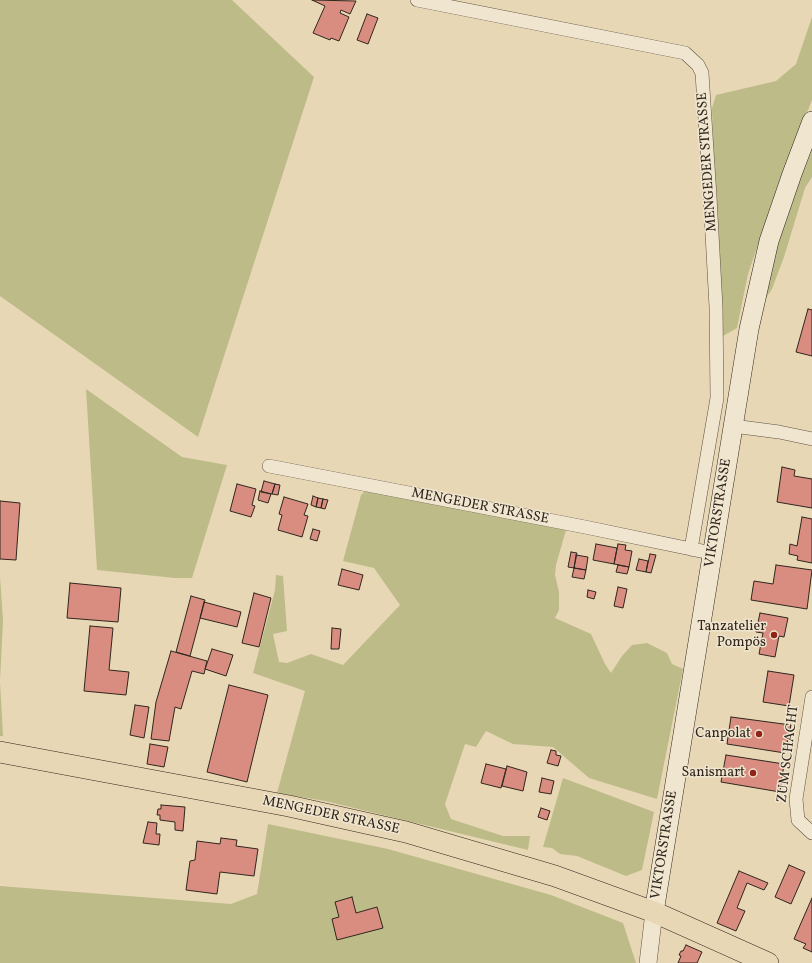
<!DOCTYPE html>
<html>
<head>
<meta charset="utf-8">
<style>
	body { margin:0 }
	canvas { display:block; background:#e8d7b5 }
</style>
</head>
<body>
<canvas width="812" height="963"></canvas>
<script>
const context = document.querySelector('canvas').getContext('2d');
context.lineJoin = 'round';
function paint(path, color) {
  context.fillStyle = color;
  context.fill(path, 'evenodd');
}
function shape(rows) {
  const path = new Path2D();
  for (const r of rows) {
    path.moveTo(r[0], r[1]);
    for (let i = 2; i < r.length; i += 2) path.lineTo(r[i], r[i + 1]);
  }
  return path;
}
function strokePath(path, color, width, dash) {
  context.strokeStyle = color;
  context.lineWidth = width;
  context.lineCap = dash ? 'butt' : 'round';
  context.setLineDash(dash || []);
  context.stroke(path);
}
function label(font, color, halo, rows, align = 'center') {
  context.font = font + ' Vollkorn,serif';
  context.lineWidth = 3;
  context.setLineDash([]);
  context.textBaseline = 'middle';
  context.strokeStyle = halo;
  context.fillStyle = color;
  for (const [text, x, y, turn = 0] of rows) {
    context.save();
    context.translate(x, y);
    context.rotate((+turn || 0) * Math.PI / 180);
    context.textAlign = isNaN(turn) ? turn : align;
    if (halo) context.strokeText(text, 0, 0);
    context.fillText(text, 0, 0);
    context.restore();
  }
}
const green = shape([
	[0,0,232,0,314,77,198,437,0,296],
	[812,17,812,100,774,198,748,274,737,328,723,336,715,221,712,108,716,95,776,81,796,64],
	[812,139,812,177,805,188,784,257,772,289,764,301,773,244],
	[86,389,182,457,227,465,192,578,175,578,97,570],
	[365,491,566,530,556,565,555,575,559,592,559,610,555,618,591,634,605,664,611,673,622,656,632,645,647,643,667,653,672,664,683,669,657,799,589,778,553,747,513,744,486,731,476,747,465,744,445,804,451,819,503,836,530,836,528,850,325,801,277,793,305,691,253,673,275,590,276,575,283,576,287,631,273,634,279,662,287,663,311,654,343,665,400,605,374,568,343,561,361,495],
	[0,576,3,621,0,681,3,736,0,736],
	[563,778,654,812,642,870,626,876,577,856,560,854,552,848,543,847],
	[268,824,388,849,551,895,623,923,636,963,0,963,0,886,231,904,257,894]
]);
const building = shape([
	[312,0,356,1,350,14,341,10,340,13,349,17,339,41,331,38,330,40,313,33,325,6,312,0],
	[367,14,378,18,368,44,357,40,367,14],
	[808,309,812,310,812,356,796,352,808,309],
	[782,467,795,470,794,476,812,479,812,508,777,502,782,467],
	[264,481,275,484,272,494,261,492,264,481],
	[237,484,256,489,252,505,255,506,251,517,230,511,237,484],
	[275,484,280,485,278,495,272,494,275,484],
	[260,491,271,494,268,503,258,500,260,491],
	[313,496,318,498,316,507,311,505,313,496],
	[284,497,308,504,304,515,308,516,302,537,278,530,282,515,279,514,284,497],
	[318,498,323,499,321,508,316,507,318,498],
	[323,499,328,500,325,509,321,508,323,499],
	[0,501,20,503,16,560,0,559,0,501],
	[802,517,812,519,812,563,797,560,798,556,789,554,790,544,797,546,802,517],
	[313,529,320,531,317,541,310,539,313,529],
	[596,544,617,548,614,564,593,560,596,544],
	[618,544,626,545,625,550,632,551,629,567,614,564,618,544],
	[571,552,577,553,574,568,568,567,571,552],
	[650,554,656,555,651,573,646,572,650,554],
	[576,555,588,557,586,570,574,568,576,555],
	[639,559,648,561,646,572,636,570,639,559],
	[618,565,629,567,627,574,616,572,618,565],
	[776,565,812,570,807,609,751,600,754,581,773,584,776,565],
	[574,568,586,570,584,579,572,577,574,568],
	[342,569,363,575,359,590,338,585,342,569],
	[70,583,121,588,118,622,67,618,70,583],
	[618,587,627,589,623,608,614,606,618,587],
	[588,590,596,592,594,599,587,597,588,590],
	[254,593,271,598,259,647,242,643,254,593],
	[191,596,205,600,190,656,176,652,191,596],
	[204,602,241,612,237,627,200,618,204,602],
	[760,613,788,618,784,637,779,636,775,657,759,654,763,633,756,632,760,613],
	[90,626,113,628,109,670,129,672,126,695,84,691,90,626],
	[332,628,341,629,339,649,331,649,332,628],
	[212,649,233,655,226,676,205,669,212,649],
	[171,651,207,661,204,674,192,671,181,709,175,707,169,741,151,739,156,702,171,651],
	[768,671,794,675,789,706,763,702,768,671],
	[229,685,268,695,247,782,207,772,229,685],
	[135,705,149,707,144,738,130,735,135,705],
	[731,717,791,725,785,753,727,744,731,717],
	[150,744,168,747,164,767,147,764,150,744],
	[551,750,556,751,556,755,561,756,558,766,547,763,551,750],
	[726,755,784,764,780,792,721,782,726,755],
	[486,764,506,769,501,788,481,783,486,764],
	[507,766,527,772,523,791,502,786,507,766],
	[542,778,554,781,551,794,539,792,542,778],
	[161,805,185,807,183,831,175,830,175,822,160,820,160,815,157,815,158,809,161,809,161,805],
	[541,808,550,811,547,820,538,817,541,808],
	[148,822,157,823,156,834,160,834,159,845,143,843,148,822],
	[221,838,237,840,236,846,258,849,254,876,220,872,217,894,186,890,190,861,195,860,197,841,220,844,221,838],
	[789,865,805,872,791,904,775,897,789,865],
	[739,871,768,883,764,890,747,883,737,908,745,911,736,931,717,923,739,871],
	[352,897,356,913,377,907,383,928,337,940,332,919,339,917,335,902,352,897],
	[812,898,812,952,803,948,806,944,794,939,812,898],
	[686,945,702,952,697,963,678,963,681,956,679,955,681,951,683,951,686,945]
]);
const minor = shape([
	[417,0,685,53,698,65,702,73,710,197,716,307,717,398,691,549,712,553],
	[733,426,779,432,812,439],
	[269,466,585,527,691,549],
	[812,697,796,799,798,820,812,833]
]);
const tertiary = shape([
	[648,963,654,912]
]);
const secondary = shape([
	[654,912,749,329,769,241,792,174,812,121]
]);
const primary = shape([
	[0,752,289,806,406,832,555,876,654,912,768,963]
]);
const markers = [
	[774,635,4,"#8f2418"],
	[759,734,4,"#8f2418"],
	[753,773,4,"#8f2418"]
];
const streetNames = [
	["MENGEDER STRASSE",708,162,-94],
	["MENGEDER STRASSE",480,507,11],
	["VIKTORSTRASSE",719,513,-81],
	["ZUM SCHACHT",789,754,-83],
	["MENGEDER STRASSE",331,816,12],
	["VIKTORSTRASSE",665,845,-81]
];
const poiNames = [
	["Tanzatelier",766,627],
	["Pompös",766,643],
	["Canpolat",751,734],
	["Sanismart",745,773]
];
paint(green, '#bdbc89');
paint(building, '#d88d80');
strokePath(building, '#30261d', 1);
strokePath(minor, '#5e5243', 14);
strokePath(tertiary, '#5e5243', 18);
strokePath(secondary, '#30261d', 20);
strokePath(primary, '#30261d', 22);
strokePath(minor, '#f0e5cf', 13);
strokePath(tertiary, '#f0e5cf', 17);
strokePath(secondary, '#f0e5cf', 19);
strokePath(primary, '#e8d7b5', 21);
for (const [x, y, r, color] of markers) {
  const dot = new Path2D();
  dot.arc(x, y, r, 0, 2 * Math.PI);
  context.fillStyle = color;
  context.fill(dot);
  strokePath(dot, '#f0e5cf', 1.5);
}
label('14px', '#30261d', '#f0e5cf', streetNames);
label('14px', '#30261d', '#f0e5cf', poiNames, 'right');
</script>
</body>
</html>
